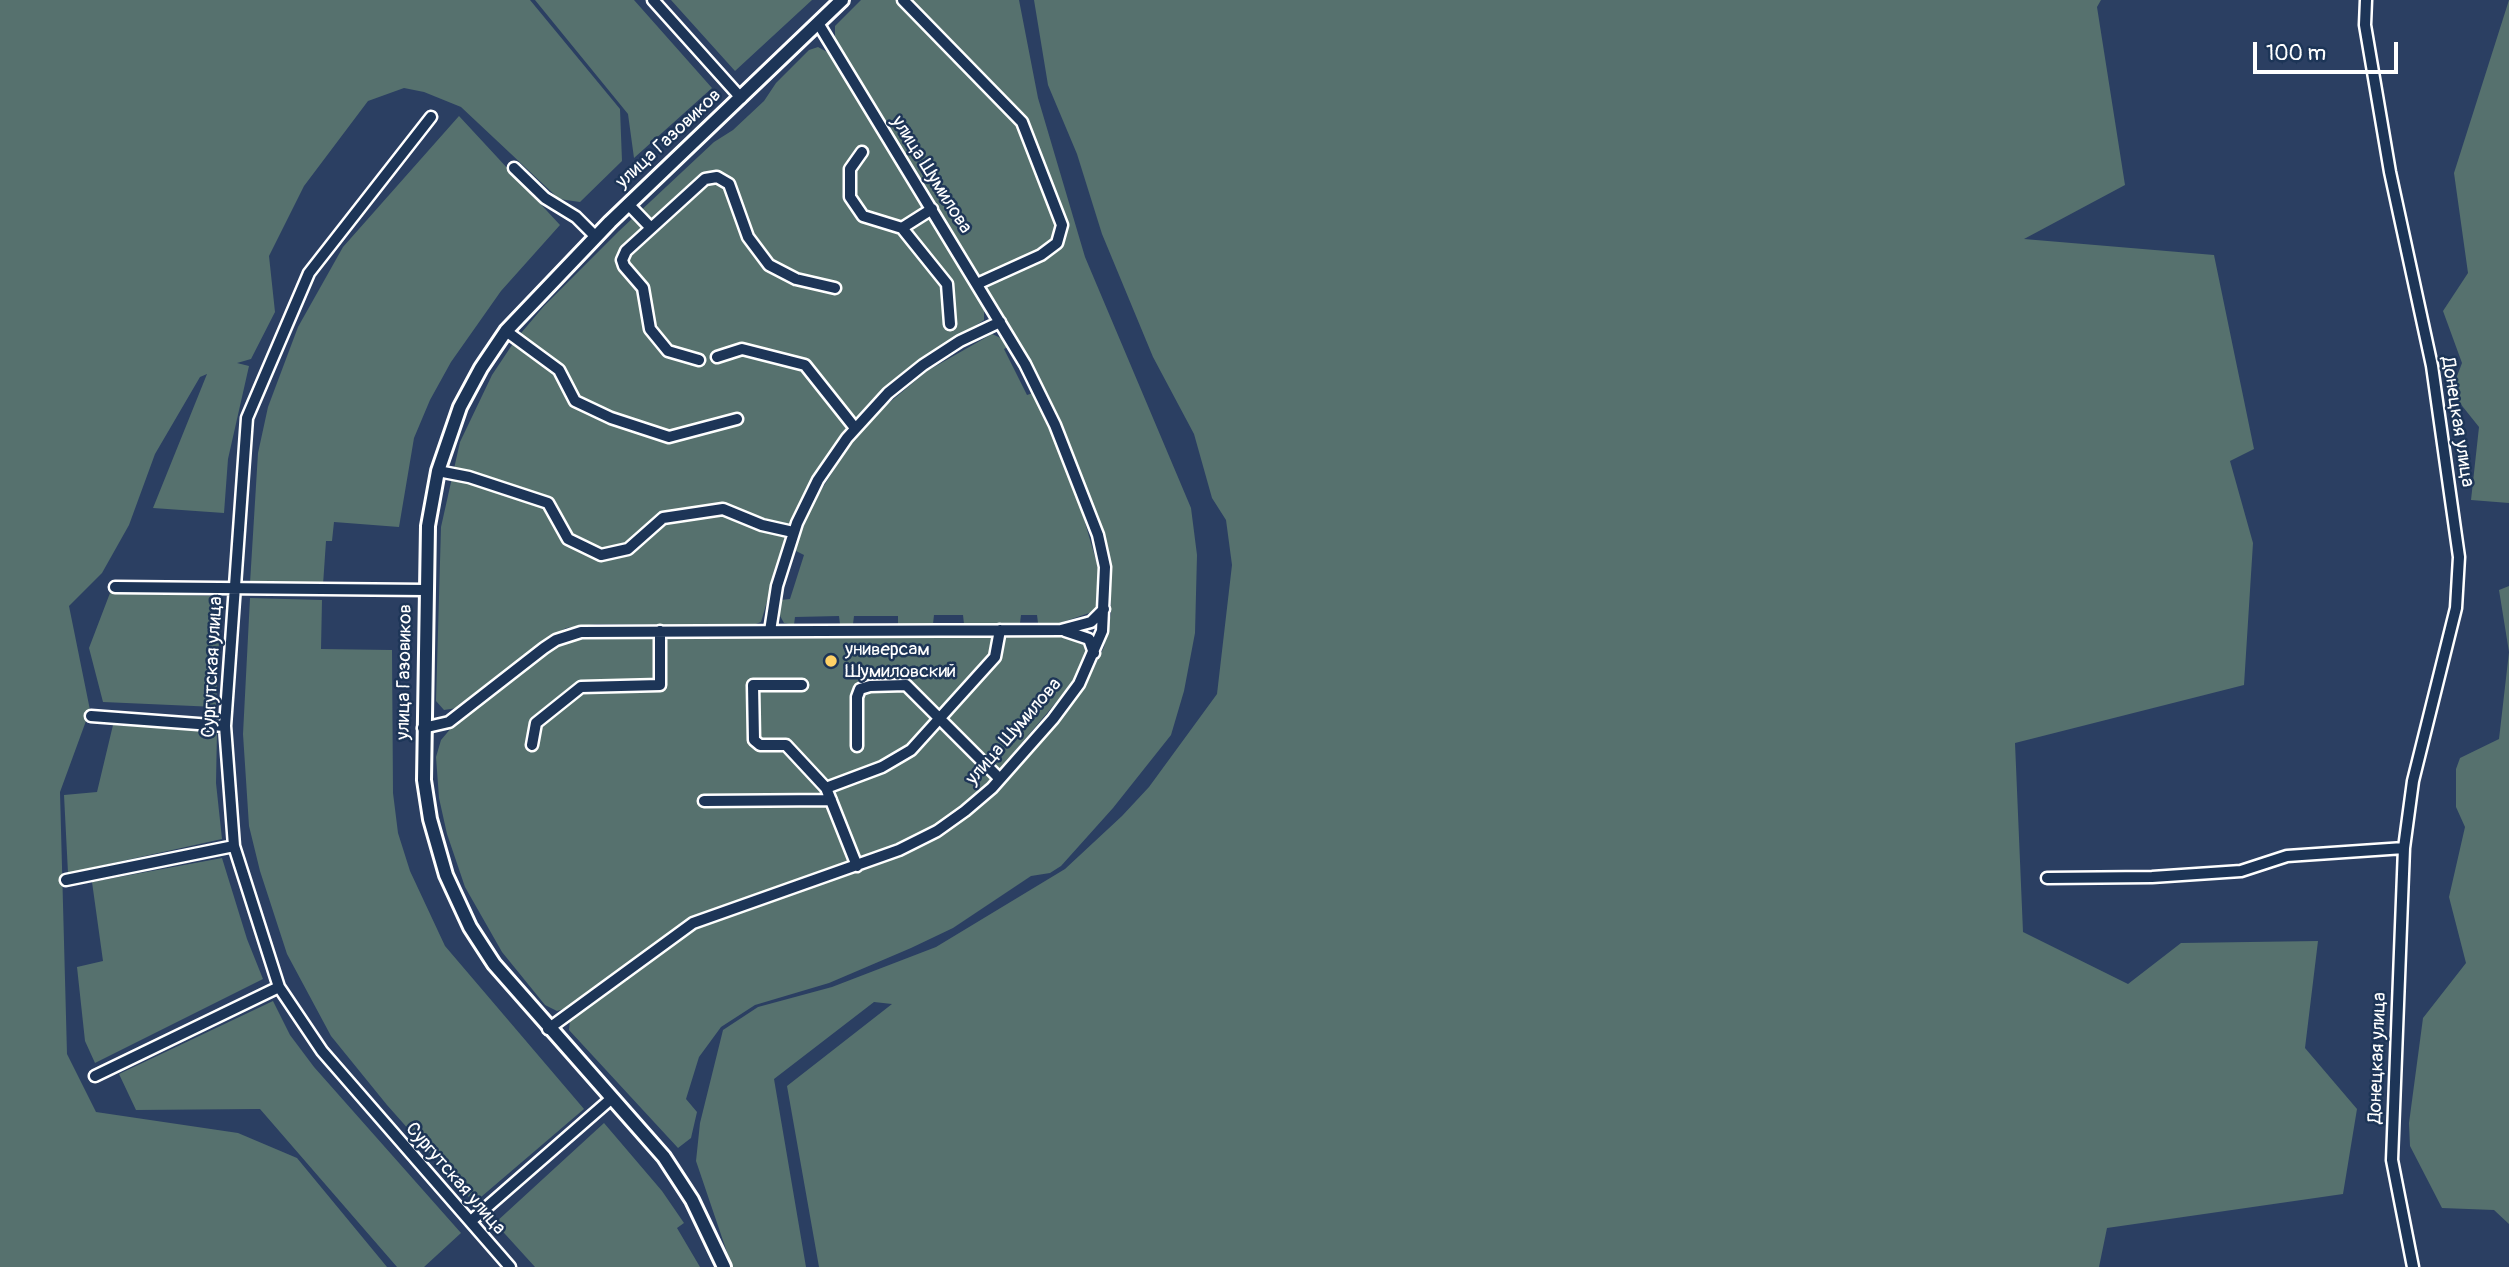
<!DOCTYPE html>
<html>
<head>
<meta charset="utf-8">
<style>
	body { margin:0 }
	#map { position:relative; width:2509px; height:1267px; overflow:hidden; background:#2b3f62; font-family:Pangolin,sans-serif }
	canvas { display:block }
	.scale { position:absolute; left:2253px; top:42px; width:145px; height:32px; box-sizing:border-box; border:4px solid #fff; border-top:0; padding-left:9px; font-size:21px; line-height:24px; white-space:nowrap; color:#fff; -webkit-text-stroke:5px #1d3557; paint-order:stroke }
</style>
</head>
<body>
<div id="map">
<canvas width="2509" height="1267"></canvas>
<div class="scale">100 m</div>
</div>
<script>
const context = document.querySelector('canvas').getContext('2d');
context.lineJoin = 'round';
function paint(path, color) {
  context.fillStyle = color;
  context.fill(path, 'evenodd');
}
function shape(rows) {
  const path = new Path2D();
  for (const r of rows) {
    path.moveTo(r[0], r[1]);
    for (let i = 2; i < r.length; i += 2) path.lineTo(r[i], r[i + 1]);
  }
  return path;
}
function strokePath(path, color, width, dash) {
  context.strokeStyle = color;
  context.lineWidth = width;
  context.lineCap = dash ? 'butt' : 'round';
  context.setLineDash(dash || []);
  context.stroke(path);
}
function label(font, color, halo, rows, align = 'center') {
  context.font = font + ' Pangolin,sans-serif';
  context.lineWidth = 5;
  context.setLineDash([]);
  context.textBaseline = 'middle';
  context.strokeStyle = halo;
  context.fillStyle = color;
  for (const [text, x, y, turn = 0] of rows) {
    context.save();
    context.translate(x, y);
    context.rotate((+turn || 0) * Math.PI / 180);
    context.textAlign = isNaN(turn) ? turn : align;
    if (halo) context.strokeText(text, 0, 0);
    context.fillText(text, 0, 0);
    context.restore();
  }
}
const green = shape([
	[0,0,530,0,620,109,622,161,580,202,559,199,461,107,424,92,404,88,368,101,304,186,269,256,275,312,251,359,237,363,249,366,228,459,224,513,153,508,207,374,200,377,155,454,129,525,102,573,69,606,90,710,60,792,67,1054,96,1112,238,1133,297,1158,387,1267,0,1267],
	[535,0,634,0,712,88,634,158,628,114],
	[671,0,812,0,735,71],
	[861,0,1019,0,1038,98,1085,257,1191,508,1197,555,1195,633,1184,691,1171,735,1113,808,1061,866,1050,873,1031,876,953,928,911,948,829,983,755,1005,721,1027,699,1057,686,1099,697,1112,691,1138,678,1148,569,1030,570,1020,696,929,901,855,940,837,969,816,1005,783,1084,688,1104,647,1111,613,1111,566,1104,534,1061,423,1031,361,835,39,835,26],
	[1034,0,2101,0,2097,7,2125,185,2024,239,2214,255,2254,449,2230,461,2253,543,2244,685,2015,743,2023,932,2128,984,2181,943,2318,941,2305,1048,2357,1109,2343,1194,2107,1228,2099,1267,819,1267,787,1086,892,1004,874,1002,774,1079,806,1267,732,1267,696,1161,700,1123,723,1030,758,1007,832,987,936,947,1065,869,1122,816,1149,787,1217,694,1232,565,1226,520,1212,498,1194,434,1153,357,1102,234,1077,154,1048,85],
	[2509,0,2509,503,2471,500,2479,427,2451,392,2462,363,2443,311,2468,273,2454,173],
	[818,47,829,53,948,248,984,307,984,320,901,374,868,404,842,434,813,477,791,520,761,622,753,625,597,624,566,628,540,643,457,708,444,710,436,701,441,527,460,442,492,375,516,339,544,306,619,231,714,142,733,130,764,101,776,83,809,50],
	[459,116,560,225,501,291,451,362,430,400,414,438,399,527,334,522,332,541,326,541,323,585,250,583,258,453,268,407,298,327,343,247],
	[992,334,1003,339,1008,347,1004,349,1027,395,1033,393,1074,485,1098,567,1099,600,1095,611,1060,623,1038,623,1037,615,1021,615,1020,623,964,624,963,615,934,615,933,624,898,624,898,616,854,616,853,624,840,624,839,616,795,617,794,625,784,623,779,614,781,600,790,599,804,555,794,550,813,503,849,446,877,413,927,371],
	[2509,586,2509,1224,2494,1210,2442,1208,2410,1146,2409,1123,2423,1018,2466,963,2449,897,2465,827,2456,807,2456,769,2460,758,2499,739,2509,652,2499,590],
	[110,593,221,596,216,707,103,702,89,648],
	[250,598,322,600,321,649,392,650,393,793,398,833,410,871,445,946,584,1109,474,1203,387,1105,331,1036,287,954,260,871,249,826,243,734],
	[1060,635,1083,642,1089,649,1074,681,988,783,962,807,934,826,897,844,690,918,567,1008,557,1011,545,1005,502,952,465,887,447,834,439,798,436,757,441,740,452,727,547,653,570,640,597,637],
	[113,725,217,731,216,783,222,839,68,873,64,795,97,792],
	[222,858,247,939,263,979,95,1063,85,1041,77,967,103,961,92,882],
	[273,1001,290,1035,314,1067,461,1233,424,1267,397,1267,260,1109,136,1110,119,1074],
	[604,1123,662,1191,684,1223,677,1228,700,1267,535,1267,495,1223]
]);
const minor = shape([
	[653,0,741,98],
	[903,0,1022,122,1062,225,1057,243,1041,255,977,284],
	[2366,0,2365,25,2390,172,2432,366,2459,557,2456,608,2413,781,2404,848,2392,1160,2413,1267],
	[431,117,309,273,247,418,225,726,234,846,279,987,322,1051,510,1267],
	[862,152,850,169,850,197,863,216,902,228,947,284,950,324],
	[514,168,545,198,576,217,595,236],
	[628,204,651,228],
	[902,228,932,209],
	[506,331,559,370,575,401,611,418,669,437,737,419],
	[717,357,742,349,805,365,855,428],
	[699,360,668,351,650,329,643,288,624,266,622,260,626,251,705,179,717,177,729,184,748,237,769,265,796,279,835,288],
	[438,471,469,477,548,503,568,539,601,555,628,549,663,518,723,509,762,525,793,532],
	[115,587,425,590],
	[770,631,777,586,797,523,818,480,847,438,888,393,923,365,960,341,1000,322],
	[1065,631,1089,639,1094,653],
	[802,685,753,685,754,740,760,745,786,745,826,788,857,866],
	[91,716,225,726],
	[423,728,449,722,544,648,556,640,581,632,1061,630,1091,622,1104,609],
	[532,745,536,723,581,687,660,685,660,631],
	[857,746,857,697,860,689,870,686,906,685,1000,779],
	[826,788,882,767,911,750,995,657,1000,630],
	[704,801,831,800],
	[2047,878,2152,877,2241,871,2287,856,2404,848],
	[66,880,234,846],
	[548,1029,693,923,899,850,937,831,965,811,992,788,1053,719,1079,684,1102,631,1105,567,1098,535,1055,425,1025,364,818,23],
	[95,1076,279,987],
	[471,1221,612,1098]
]);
const tertiary = shape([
	[724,1267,692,1200,664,1157,494,964,470,927,446,875,430,819,424,780,428,526,438,471,460,407,481,368,506,331,610,222,842,0]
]);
const markers = [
	[831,661,7,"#ffd166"]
];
const streetNames = [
	["улица Газовиков",669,139,-43],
	["улица Шумилова",931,175,58],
	["Донецкая улица",2457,422,81],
	["Сургутская улица",213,667,-87],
	["улица Газовиков",405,672,-89],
	["улица Шумилова",1014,732,-49],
	["Донецкая улица",2378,1058,-88],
	["Сургутская улица",455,1179,49]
];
const poiNames = [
	["универсам",845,650],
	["Шумиловский",845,672]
];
paint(green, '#56716e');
strokePath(minor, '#fff', 15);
strokePath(tertiary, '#fff', 18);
strokePath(minor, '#1d3557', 10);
strokePath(tertiary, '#1d3557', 12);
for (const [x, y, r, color] of markers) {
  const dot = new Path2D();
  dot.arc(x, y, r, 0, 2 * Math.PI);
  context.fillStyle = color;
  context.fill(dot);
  strokePath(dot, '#1d3557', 2.5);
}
label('19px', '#fff', '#1d3557', streetNames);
label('19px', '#fff', '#1d3557', poiNames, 'left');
</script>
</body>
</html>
